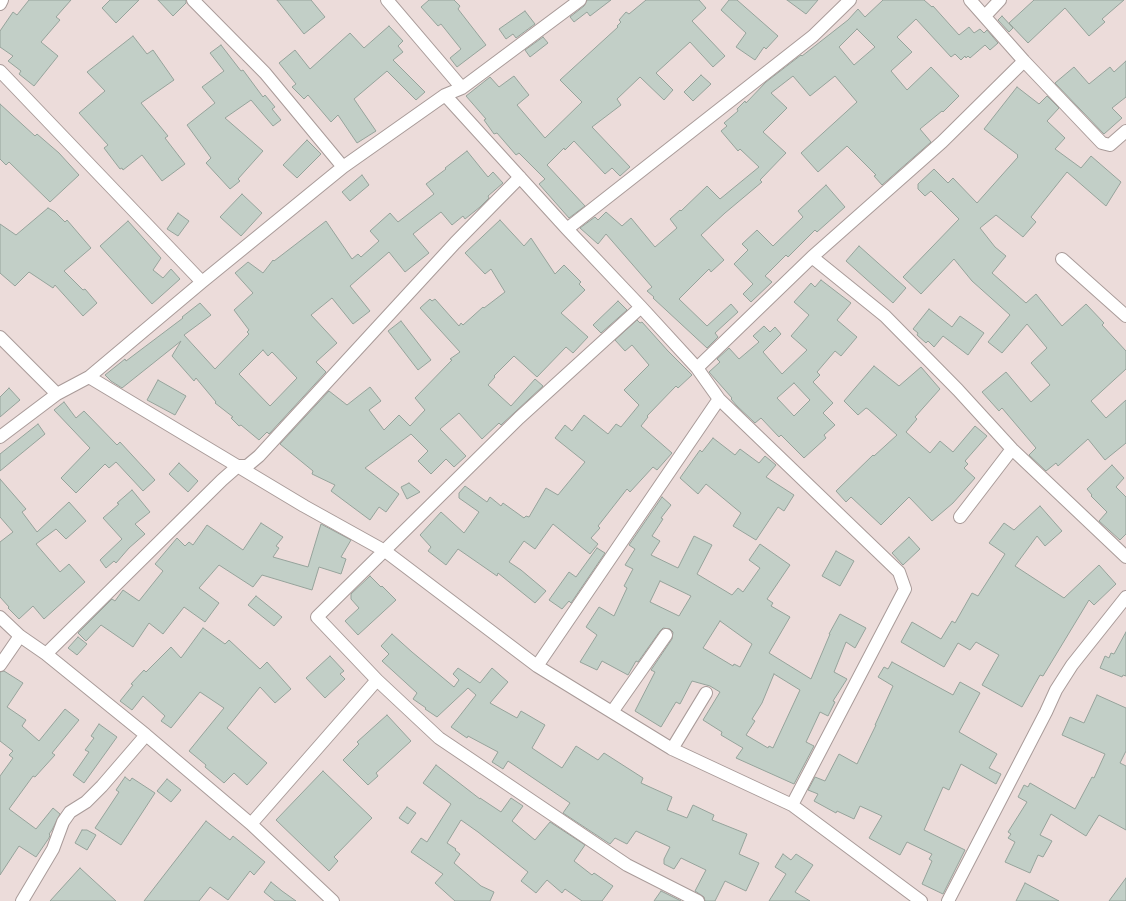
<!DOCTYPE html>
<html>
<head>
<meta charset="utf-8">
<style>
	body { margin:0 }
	canvas { display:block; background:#ecdcda }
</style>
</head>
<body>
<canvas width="1126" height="901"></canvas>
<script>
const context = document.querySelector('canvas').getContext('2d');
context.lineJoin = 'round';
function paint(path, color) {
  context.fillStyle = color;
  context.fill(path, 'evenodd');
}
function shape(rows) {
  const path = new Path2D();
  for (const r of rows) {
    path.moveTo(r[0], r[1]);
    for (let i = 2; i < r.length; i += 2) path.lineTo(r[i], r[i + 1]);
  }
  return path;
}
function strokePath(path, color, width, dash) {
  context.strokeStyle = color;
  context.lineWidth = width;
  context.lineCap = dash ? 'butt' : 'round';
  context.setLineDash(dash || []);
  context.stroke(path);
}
const building = shape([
	[29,0,71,0,56,17,60,20,41,42,58,56,34,86,19,74,21,71,8,61,13,56,0,47,0,31,13,12,17,15,29,0],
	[110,0,139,0,116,23,102,8,110,0],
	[158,0,186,0,186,3,173,16,158,0],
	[277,0,311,0,325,17,304,34,277,0],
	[429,0,454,0,460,6,458,9,486,45,457,67,450,58,461,49,441,24,438,26,421,7,429,0],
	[587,0,611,0,590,16,587,12,574,22,570,17,584,6,587,0],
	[646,0,699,0,706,8,692,21,725,56,713,67,690,42,656,73,673,90,664,100,640,77,617,99,621,105,592,127,630,167,620,176,612,168,605,174,574,141,565,150,564,148,547,165,585,206,569,218,539,184,545,179,519,153,516,155,497,133,494,134,484,120,486,119,466,96,490,77,499,87,514,76,529,95,517,105,545,138,582,102,560,80,618,27,617,26,621,22,619,20,626,12,629,14,646,0],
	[729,0,737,0,778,36,766,49,764,47,755,60,736,47,746,33,721,10,729,0],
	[787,0,818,0,806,14,787,0],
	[883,0,924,0,932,7,933,6,959,35,969,27,974,33,980,29,984,33,987,30,998,43,990,50,985,45,970,58,968,56,966,58,965,56,961,60,955,54,951,57,916,19,897,37,912,52,891,71,907,90,931,67,959,96,943,112,942,111,920,129,931,142,882,185,874,176,876,175,847,146,818,172,801,153,857,102,835,76,810,96,793,76,771,93,787,108,763,132,786,153,760,180,762,182,725,213,701,235,724,260,711,272,709,269,679,299,707,326,731,304,738,312,715,333,718,337,707,348,653,298,654,297,647,291,652,287,606,234,598,244,580,228,595,217,598,220,606,212,622,226,631,218,655,247,677,228,670,219,680,210,681,211,707,186,720,199,759,167,740,149,738,151,721,131,727,126,724,123,738,111,737,109,745,101,746,103,766,82,801,55,802,56,848,20,858,9,865,17,883,0],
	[857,29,875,47,854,65,839,47,857,29],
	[1034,0,1124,0,1102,19,1105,22,1089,36,1065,8,1028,43,1009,23,1034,0],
	[525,11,535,24,516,38,513,34,506,39,499,29,525,11],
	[1002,16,1013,28,1009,32,998,20,1002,16],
	[389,26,403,41,398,46,403,52,393,60,425,92,416,100,387,71,354,99,376,131,357,143,338,115,331,122,308,95,304,99,292,87,296,84,279,63,295,50,310,69,350,33,364,48,389,26],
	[133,36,147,54,153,50,174,80,141,103,168,136,165,138,185,164,162,181,142,155,123,170,122,168,120,169,104,148,108,145,79,113,105,91,87,72,133,36],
	[543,37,548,43,530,57,525,50,543,37],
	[221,45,241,71,243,70,263,97,265,95,275,107,272,109,281,120,273,126,251,100,225,118,263,151,238,179,240,181,230,189,206,163,211,158,187,125,215,103,202,87,224,71,210,53,221,45],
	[1126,61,1126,97,1112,108,1122,118,1104,134,1055,83,1074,67,1089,84,1110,67,1114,72,1126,61],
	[701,75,711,84,693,101,684,92,701,75],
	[1017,87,1039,104,1047,96,1059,108,1047,121,1065,138,1055,149,1081,168,1091,156,1121,182,1106,206,1067,172,1031,217,1036,222,1023,237,996,215,980,228,995,247,1006,256,992,273,1026,303,1036,294,1062,326,1086,304,1104,323,1102,325,1126,351,1126,369,1091,401,1106,418,1126,400,1126,443,1105,460,1088,439,1058,466,1056,463,1046,471,1029,455,1036,448,1002,408,999,411,982,392,1006,372,1031,402,1050,385,1031,363,1047,348,1027,324,1002,353,988,342,1010,315,972,281,954,259,921,294,903,277,959,219,931,191,925,196,918,189,918,184,934,169,948,183,953,178,977,203,1018,157,1017,156,1018,155,984,129,1017,87],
	[0,104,35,136,37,134,59,153,79,175,50,202,9,162,6,165,0,159,0,104],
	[307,140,321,154,297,178,283,165,307,140],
	[467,151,488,177,493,172,503,183,488,196,489,198,480,207,465,219,463,216,452,225,441,212,413,234,429,253,405,272,389,252,350,286,370,311,353,324,332,298,311,315,337,343,316,362,326,372,269,434,267,432,259,440,241,425,239,426,231,418,233,417,215,403,216,402,196,378,194,381,172,356,181,341,122,388,111,381,105,375,125,359,126,361,183,318,182,317,200,303,211,315,184,335,215,369,249,334,247,332,249,330,234,310,253,293,235,273,248,262,263,273,273,260,274,261,326,221,352,259,358,254,361,257,379,241,370,231,390,213,398,222,434,194,426,184,446,169,445,168,467,151],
	[263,350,268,356,272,352,297,378,270,406,239,374,263,350],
	[362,175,369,185,350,201,342,192,362,175],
	[826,185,845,207,817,232,815,230,788,257,786,255,765,276,772,282,751,302,743,294,753,284,734,264,748,250,742,244,757,230,773,246,803,217,798,211,826,185],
	[242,194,262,213,241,236,220,217,242,194],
	[48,208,55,212,65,222,67,220,91,248,64,271,83,290,85,289,97,303,83,316,55,285,53,288,29,272,15,286,0,273,0,224,16,235,48,208],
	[178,213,189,221,178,236,167,229,178,213],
	[500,220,524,246,531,238,555,274,564,265,581,282,579,284,585,290,561,313,588,337,573,353,566,347,537,377,514,356,494,376,495,377,488,385,511,406,535,379,543,386,501,425,499,423,482,439,459,413,440,429,466,456,454,467,446,459,431,474,418,461,428,451,411,434,365,468,399,494,386,512,379,507,370,520,331,491,335,485,312,474,313,471,280,444,329,391,347,405,370,387,381,401,369,410,384,430,399,415,410,426,425,410,415,398,452,360,450,359,460,352,420,308,430,299,432,301,435,299,459,326,461,323,463,325,483,307,484,308,505,292,491,269,485,274,465,253,500,220],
	[128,221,161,258,153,270,163,278,171,269,180,279,152,304,100,246,128,221],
	[859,246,906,288,893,303,846,261,859,246],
	[821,280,851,303,837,320,857,337,841,356,835,351,817,372,820,375,813,382,833,403,823,413,835,425,824,435,826,438,804,458,781,435,779,437,761,418,755,423,737,406,731,399,732,398,709,372,720,362,717,359,729,348,739,359,759,342,753,336,764,326,770,332,775,327,781,334,763,352,782,374,807,350,791,336,809,315,794,302,811,283,815,287,821,280],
	[794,383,810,400,794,416,777,398,794,383],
	[618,301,627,310,601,333,593,325,618,301],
	[929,309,952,327,960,316,984,333,968,355,943,336,934,347,928,341,926,343,917,335,918,333,913,329,929,309],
	[637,320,640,323,642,322,668,351,692,375,678,388,676,386,647,416,648,417,641,426,672,453,657,470,653,467,630,492,627,489,598,526,600,528,591,538,598,544,590,554,553,524,535,549,524,541,509,562,521,570,546,591,535,603,498,573,497,576,458,549,446,565,428,551,431,547,420,535,441,512,464,533,479,512,459,498,459,493,465,486,487,502,490,497,501,506,503,503,524,518,526,516,529,517,546,488,558,495,585,462,555,438,565,425,572,431,584,415,608,434,616,424,621,427,639,405,624,390,649,365,632,345,625,351,615,340,637,320],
	[401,321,431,360,418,370,388,331,401,321],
	[874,366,899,386,921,367,940,389,915,417,917,419,906,432,930,453,940,441,953,452,975,426,987,436,965,461,968,464,964,468,975,478,953,503,932,521,909,497,881,525,851,497,846,502,836,491,873,455,874,456,897,435,868,409,866,408,858,415,844,401,874,366],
	[158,380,186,396,175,415,147,400,158,380],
	[9,388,20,400,0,417,0,397,9,388],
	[64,402,76,418,84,411,117,445,120,442,155,480,143,491,116,462,109,468,105,464,76,493,61,478,90,448,54,410,64,402],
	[38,424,45,434,0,471,0,454,38,424],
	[713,438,735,455,740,449,759,463,765,456,776,465,766,477,794,495,784,511,778,507,756,540,733,526,741,513,706,484,698,494,680,478,700,450,702,452,713,438],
	[179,463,198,481,188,492,169,474,179,463],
	[1112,465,1124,478,1116,487,1126,497,1126,534,1120,540,1099,521,1107,512,1091,496,1092,495,1087,489,1112,465],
	[0,479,26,509,22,512,37,532,69,502,86,521,66,539,56,529,36,544,60,572,69,564,85,582,44,619,33,606,19,619,8,608,9,607,0,597,0,542,13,532,0,517,0,479],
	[409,483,420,492,407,499,401,487,409,483],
	[132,490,150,512,135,524,145,534,129,548,116,563,114,561,106,568,100,560,122,539,103,518,119,504,117,503,132,490],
	[662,497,671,505,661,518,663,519,652,536,660,541,651,555,678,568,694,536,712,545,697,574,732,595,738,588,743,592,760,568,749,560,760,544,790,565,767,599,773,603,771,606,790,617,769,653,811,679,830,634,829,634,840,614,866,628,855,648,846,642,834,672,847,679,833,701,835,702,828,716,820,712,806,742,814,746,794,784,736,758,743,748,721,735,722,732,703,720,720,692,710,686,692,681,680,704,676,702,661,727,635,711,655,672,651,670,672,639,673,632,670,629,663,628,660,631,638,662,636,661,628,675,602,661,597,670,580,662,597,635,586,627,599,607,614,616,627,588,624,586,633,569,625,565,635,549,629,545,662,497],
	[660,581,691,596,679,616,650,602,660,581],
	[720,621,752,644,740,667,734,664,733,666,703,648,720,621],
	[774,674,800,690,773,748,769,746,768,748,746,735,755,721,752,719,762,703,774,674],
	[1040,506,1062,531,1045,546,1037,536,1015,566,1064,598,1099,565,1116,584,1094,605,1089,600,1043,676,1040,675,1022,707,982,685,999,655,976,642,970,650,958,643,944,667,901,642,912,622,941,639,952,621,955,623,972,593,978,596,1005,554,989,543,1004,523,1014,530,1040,506],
	[261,523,283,537,276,546,279,548,273,557,308,567,321,524,351,540,341,557,346,559,341,574,319,567,312,590,262,575,253,587,219,565,199,588,219,603,205,622,184,607,163,634,149,623,133,647,101,625,86,641,78,633,112,599,115,601,123,590,139,601,163,571,155,564,177,538,185,546,189,542,193,545,207,525,243,550,261,523],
	[909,537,920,549,903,565,892,553,909,537],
	[597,548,605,553,571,603,569,601,562,609,549,600,569,572,576,577,597,548],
	[836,551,854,561,840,586,822,576,836,551],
	[370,576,381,587,382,586,396,600,358,635,345,621,359,608,351,599,351,594,370,576],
	[256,596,282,617,274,626,248,605,256,596],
	[203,628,225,644,229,640,260,669,267,662,291,689,275,703,260,687,227,728,267,763,247,785,234,773,224,783,205,767,206,765,189,751,224,708,200,692,171,728,161,721,165,716,143,696,132,710,120,701,133,685,131,684,144,670,146,672,171,647,181,658,203,628],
	[1126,632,1126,676,1123,675,1122,677,1100,668,1105,656,1109,658,1111,653,1114,654,1126,632],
	[392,634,412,652,454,687,459,680,453,674,458,668,480,683,492,668,508,682,490,703,517,718,521,711,545,725,532,748,562,768,576,746,598,760,604,753,643,778,641,783,672,797,667,810,687,818,693,805,714,815,712,820,747,834,739,854,759,863,746,891,725,881,715,901,705,901,704,897,695,891,706,870,681,858,674,869,664,864,664,859,670,847,636,831,627,844,615,838,610,844,563,813,570,803,508,761,503,769,492,762,498,752,468,736,467,738,451,727,476,695,468,688,437,717,425,709,426,708,413,699,417,693,382,661,389,654,381,646,392,634],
	[78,637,87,644,77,655,68,648,78,637],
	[330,656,344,671,340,674,345,679,325,698,306,678,330,656],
	[892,662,953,695,960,682,980,693,959,732,997,754,989,768,1001,774,996,784,961,764,949,790,943,787,924,830,965,850,943,894,922,884,932,861,929,859,932,854,907,842,900,855,869,838,882,816,860,806,854,819,837,811,836,813,814,801,818,794,808,790,815,777,825,781,839,754,857,764,876,725,875,725,893,686,878,677,884,667,888,669,892,662],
	[4,671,23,683,7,707,26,720,22,726,39,741,65,709,79,720,52,753,55,755,35,777,33,776,9,809,36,829,53,808,60,814,52,830,49,834,50,835,49,838,36,857,19,846,0,875,0,776,13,758,9,755,13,751,0,741,0,672,4,671],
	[1097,695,1126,708,1126,751,1120,763,1126,766,1126,830,1099,815,1086,836,1051,814,1040,835,1052,841,1043,857,1038,855,1030,873,1005,862,1015,842,1008,838,1011,834,1008,832,1027,802,1018,797,1024,785,1028,787,1030,783,1075,809,1092,777,1094,778,1105,754,1062,735,1070,717,1084,723,1097,695],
	[387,715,411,741,376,773,378,776,368,785,343,760,359,744,357,742,387,715],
	[99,724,117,737,84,783,73,775,89,752,85,750,94,738,91,736,99,724],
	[436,765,480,799,480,798,501,812,511,798,523,806,512,821,535,840,550,822,585,845,574,861,592,875,594,873,613,886,602,901,582,901,565,889,562,893,547,880,536,893,521,881,528,872,478,832,461,820,447,843,456,849,455,850,460,854,454,863,481,886,494,892,490,901,455,901,435,883,443,874,411,852,421,838,427,842,451,804,423,783,436,765],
	[323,771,372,818,334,857,338,861,329,871,276,820,323,771],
	[125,777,130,781,132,778,155,793,121,845,95,828,119,792,116,790,125,777],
	[167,779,181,790,171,802,157,791,167,779],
	[407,807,416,813,408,824,399,818,407,807],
	[206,821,230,840,233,836,265,862,254,875,250,871,228,900,210,887,199,901,144,901,206,821],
	[82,830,87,830,96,835,87,850,75,843,82,830],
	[783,854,791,860,796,854,813,865,795,892,810,901,769,901,786,874,775,867,783,854],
	[80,868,116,901,50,901,80,868],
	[1126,878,1126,901,1109,901,1126,878],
	[271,882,282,891,296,901,275,901,264,892,271,882],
	[1025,883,1059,901,1016,901,1025,883],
	[661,891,681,901,654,901,661,891]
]);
const minor = shape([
	[193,0,265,73,343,167],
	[387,0,462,88],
	[970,0,1024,61,1102,143,1110,145,1126,131],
	[0,4,2,0],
	[985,16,1000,0],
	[0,71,202,282],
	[445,95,567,229,641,307,697,368,719,399,899,572,905,589,792,805],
	[567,229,813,36,850,0],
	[812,257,885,316,958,390,1012,449,1126,557],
	[1062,259,1126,316],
	[641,307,519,418,317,617,377,680,439,738,627,865,698,901],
	[0,337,57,394],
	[697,368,812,257,942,142,1024,61],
	[89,377,304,506,385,551,537,666,672,749,792,805,921,901],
	[0,437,57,394,89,377,202,282,343,167,445,95,462,88,580,0],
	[960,517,1012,449],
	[0,617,20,636,46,654,146,735,251,824,333,901],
	[46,654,222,480,238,466,247,466,259,456,455,243,520,177],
	[0,665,20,636],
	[537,666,719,399],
	[612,712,666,635],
	[672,749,706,693],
	[251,824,377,680],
	[22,901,53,849,63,822,70,812,86,802,102,786,146,735],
	[948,901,1046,712,1056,690,1072,665,1126,597]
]);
paint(building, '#c2cfc7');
strokePath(building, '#96a39b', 1);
strokePath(minor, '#a99b99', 14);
strokePath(minor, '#fff', 12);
</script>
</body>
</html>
